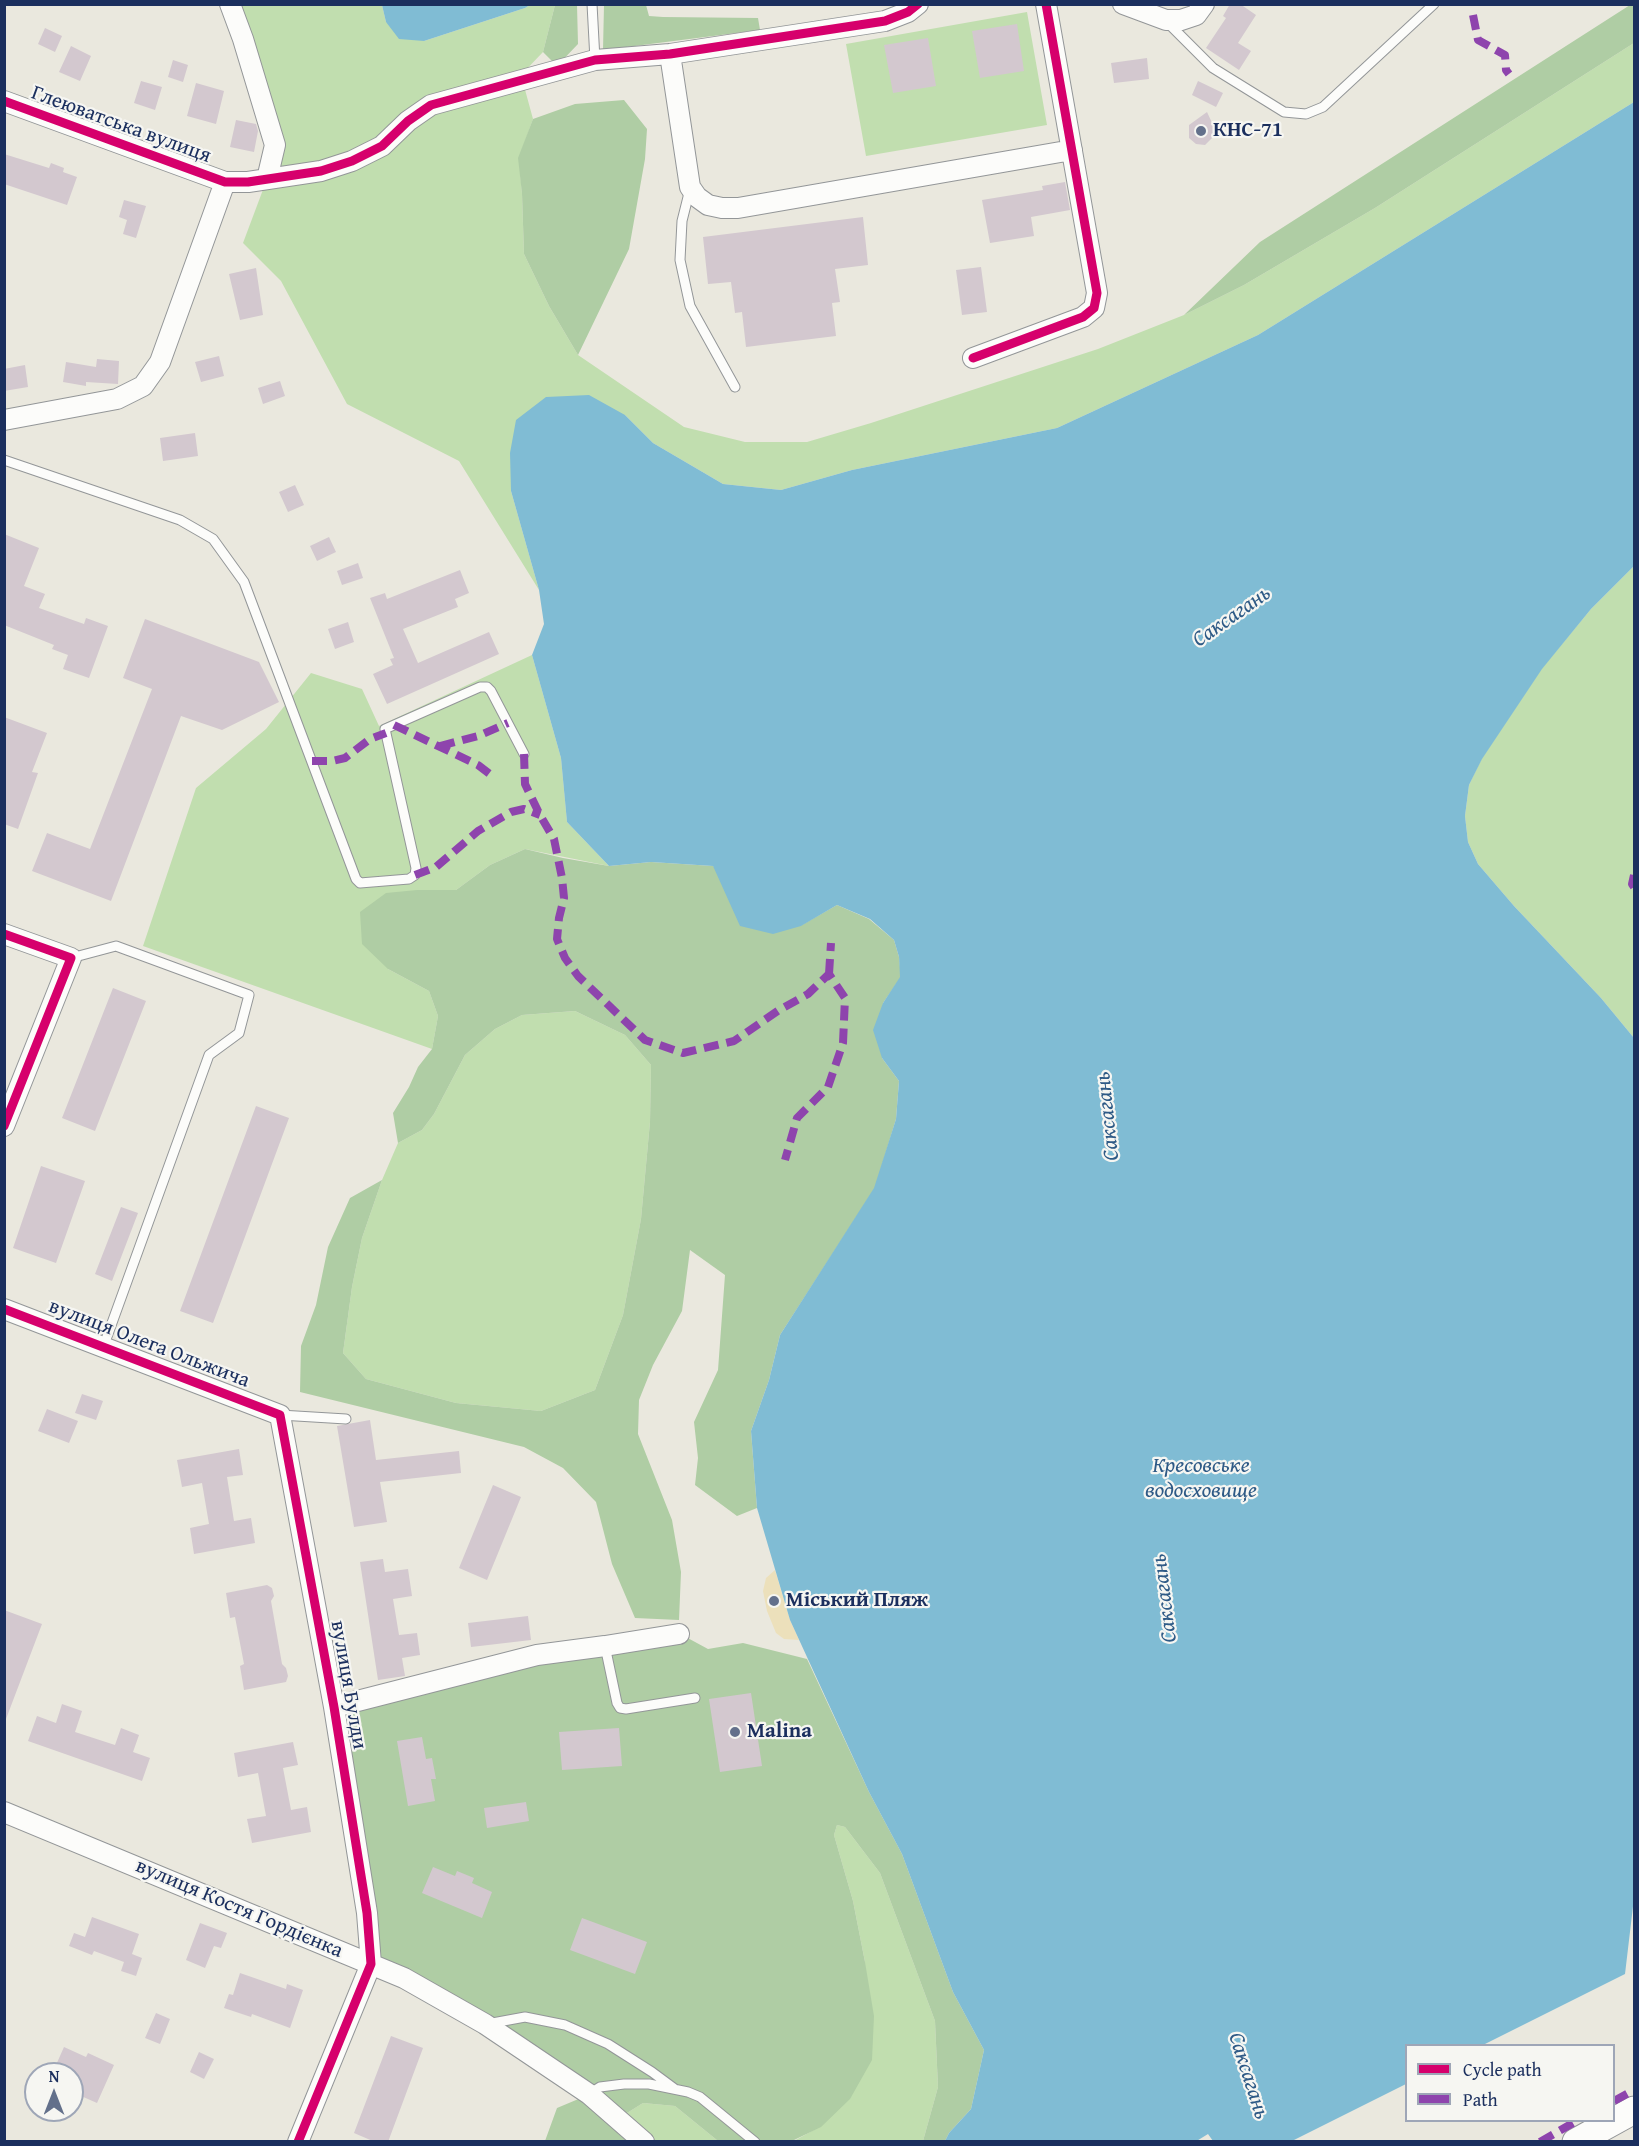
<!DOCTYPE html>
<html>
<head>
<meta charset="utf-8">
<style>
	body { margin:0 }
	#map { position:relative; width:1639px; height:2146px; overflow:hidden; background:#eae8de; font-family:"Gentium Book Plus",serif }
	canvas { display:block }
	.frame { position:absolute; inset:0; border:6px solid #1b2f5e; pointer-events:none }
	.legend { position:absolute; left:1405px; top:2044px; width:210px; height:78px; box-sizing:border-box; background:#f6f6f2; border:2px solid #9ea6b7; margin:0; padding:8px 10px; list-style:none; font-size:18px; color:#1b2f5e }
	.legend li { display:flex; align-items:center; gap:12px; height:30px }
	.legend b { width:30px; border:2px solid #9ea6b7 }
	.north { position:absolute; left:24px; top:2062px; width:60px; height:60px; box-sizing:border-box; background:#f6f6f2; border:2px solid #9ea6b7; border-radius:50%; rotate:0deg; font-size:16px; font-weight:700; line-height:24px; text-align:center; color:#1b2f5e }
	.north::after { content:''; display:block; margin:auto; width:21px; height:27px; background:#63708b; clip-path:polygon(50% 0,100% 100%,50% 72%,0 100%) }
</style>
</head>
<body>
<div id="map">
<canvas width="1639" height="2146"></canvas>
<div class="frame"></div>
<ul class="legend">
<li><b style="height:8px;background:#d6006c"></b>Cycle path</li>
<li><b style="height:8px;background:#8e44ad"></b>Path</li>
</ul>
<div class="north">N</div>
</div>
<script>
const context = document.querySelector('canvas').getContext('2d');
context.lineJoin = 'round';
function fillPath(path, color) {
  context.fillStyle = color;
  context.fill(path, 'evenodd');
}
function shape(rows) {
  const path = new Path2D();
  for (const r of rows) {
    path.moveTo(r[0], r[1]);
    for (let i = 2; i < r.length; i += 2) path.lineTo(r[i], r[i + 1]);
  }
  return path;
}
function strokePath(path, color, width, dash) {
  context.strokeStyle = color;
  context.lineWidth = width;
  context.lineCap = dash ? 'butt' : 'round';
  context.setLineDash(dash || []);
  context.stroke(path);
}
function write(font, color, halo, rows, align = 'center') {
  context.font = font + ' "Gentium Book Plus",serif';
  context.lineWidth = 4.5;
  context.setLineDash([]);
  context.textBaseline = 'middle';
  context.strokeStyle = halo;
  context.fillStyle = color;
  for (const [text, x, y, turn = 0] of rows) {
    context.save();
    context.translate(x, y);
    context.rotate((+turn || 0) * Math.PI / 180);
    context.textAlign = isNaN(turn) ? turn : align;
    if (halo) context.strokeText(text, 0, 0);
    context.fillText(text, 0, 0);
    context.restore();
  }
}
const green = shape([
	[230,5,382,5,386,22,424,41,525,8,530,5,555,5,543,52,521,75,533,119,519,158,522,194,524,254,549,306,578,355,684,427,745,442,807,442,871,423,1098,349,1184,315,1244,285,1375,208,1634,43,1634,102,1258,335,1057,428,852,470,781,490,723,484,653,443,625,415,511,491,539,590,459,461,347,404,281,281,243,243,267,179,275,145],
	[1027,12,1047,125,866,156,846,44],
	[1634,566,1634,1038,1601,998,1514,906,1478,864,1468,842,1465,816,1469,785,1482,758,1542,668,1591,609],
	[532,655,561,758,567,822,609,866,525,849,490,865,456,890,417,890,388,969,429,991,438,1016,432,1049,143,946,196,788,266,729,311,673,362,689,379,726],
	[575,1011,625,1035,651,1065,650,1122,641,1219,623,1315,595,1390,541,1411,456,1403,366,1379,343,1353,352,1287,362,1238,382,1180,398,1143,422,1130,434,1114,465,1055,495,1029,522,1015],
	[837,1825,845,1827,880,1873,935,2021,938,2087,923,2141,792,2142,821,2126,865,1962,853,1901,834,1835],
	[643,2103,675,2106,718,2141,644,2141,619,2118]
]);
const forest = shape([
	[555,5,577,5,578,44,557,66,543,52],
	[604,5,646,5,649,16,663,17,758,18,760,30,603,50],
	[1630,5,1634,5,1634,43,1375,208,1244,285,1184,315,1260,242],
	[624,100,647,129,645,159,629,249,578,355,549,306,524,254,522,194,518,158,533,119,575,104],
	[525,849,563,858,609,866,651,862,713,866,800,926,837,905,869,919,894,940,899,957,901,977,883,1003,882,1058,899,1081,896,1119,875,1188,780,1335,769,1380,751,1431,757,1508,737,1516,695,1485,698,1458,694,1422,718,1370,725,1275,690,1250,682,1311,653,1365,639,1400,638,1434,672,1520,681,1572,679,1620,635,1618,612,1564,596,1502,563,1468,524,1447,300,1392,301,1346,316,1305,328,1247,350,1198,382,1180,362,1238,352,1287,343,1353,366,1379,456,1403,541,1411,595,1390,623,1315,641,1219,650,1122,651,1065,625,1035,575,1011,522,1015,495,1029,465,1055,434,1114,422,1130,398,1143,393,1113,409,1087,418,1067,432,1049,438,1016,429,991,388,969,362,944,360,912,386,893,417,890,456,890,490,865],
	[684,1636,708,1649,743,1643,807,1659,869,1792,902,1854,953,1992,984,2050,971,2109,949,2133,945,2141,923,2141,938,2087,935,2021,880,1873,845,1827,837,1825,834,1835,853,1901,865,1962,874,2016,872,2060,850,2099,821,2127,792,2141,718,2141,675,2106,643,2103,619,2118,644,2141,545,2141,557,2108,588,2095,371,1964,334,1707,537,1655]
]);
const sand = shape([
	[775,1570,790,1620,799,1640,784,1639,776,1633,767,1611,763,1591,766,1578]
]);
const water = shape([
	[382,5,382,4,530,5,525,8,424,41,399,39,386,22],
	[1634,102,1634,566,1591,609,1542,669,1482,759,1469,785,1465,816,1468,842,1478,864,1514,906,1601,998,1634,1038,1634,1898,1625,1974,1483,2045,1406,2046,1406,2084,1292,2141,1213,2141,1208,2134,1195,2142,945,2141,949,2133,971,2109,984,2050,953,1992,902,1854,869,1792,790,1620,757,1508,751,1431,769,1380,780,1335,874,1188,896,1119,899,1081,882,1058,873,1030,883,1003,900,977,899,957,894,940,870,919,837,905,801,926,773,934,740,926,713,866,651,862,609,866,567,822,561,758,532,655,544,624,539,590,511,491,510,453,516,420,546,397,589,395,625,415,653,443,723,484,781,490,852,470,1057,428,1258,335]
]);
const building = shape([
	[1230,4,1240,4,1256,15,1238,43,1251,51,1239,70,1206,48,1226,18,1223,16],
	[1017,24,1024,71,980,78,972,31],
	[45,28,62,36,55,52,38,44],
	[928,38,936,86,893,93,884,45],
	[71,46,91,56,80,81,59,72],
	[1147,58,1149,79,1114,83,1111,63],
	[173,60,188,65,183,82,168,77],
	[141,81,162,87,155,110,134,103],
	[1198,81,1223,93,1216,107,1192,95],
	[196,83,224,91,216,124,187,116],
	[1207,112,1214,127,1214,136,1205,145,1196,144,1189,138,1189,125],
	[236,120,256,124,258,131,254,152,230,147],
	[4,154,49,168,51,163,64,168,63,172,77,177,67,205,4,184],
	[1065,182,1070,210,1031,217,1034,236,990,243,982,200,1043,190,1042,186],
	[124,200,146,206,136,238,123,234,127,220,119,217],
	[863,217,868,265,835,269,840,302,832,303,836,336,746,347,742,312,735,313,731,282,708,284,703,237],
	[981,267,987,312,962,315,956,270],
	[256,268,263,315,240,320,229,274],
	[219,356,224,376,201,382,195,362],
	[97,359,119,361,118,384,86,382,86,386,63,382,66,362,96,367],
	[25,365,28,387,4,391,4,369],
	[280,381,285,396,263,404,258,388],
	[195,433,198,456,163,461,160,438],
	[295,485,304,505,288,512,279,492],
	[4,534,39,548,24,586,45,594,39,608,84,624,86,618,108,626,89,678,63,669,68,655,52,649,54,645,4,625],
	[329,537,336,552,317,561,310,546],
	[358,563,363,578,342,585,337,571],
	[460,570,469,593,455,599,458,607,403,629,418,663,489,632,499,654,387,704,373,674,393,665,390,659,394,658,370,598,385,593,387,599],
	[145,619,259,662,279,702,222,730,181,716,111,901,32,871,47,833,90,849,152,689,123,678],
	[348,622,354,642,335,649,328,629],
	[4,717,47,733,32,772,38,773,18,829,4,824],
	[113,988,146,1001,95,1131,62,1118],
	[256,1106,289,1118,213,1323,180,1311],
	[41,1166,85,1181,56,1263,13,1248],
	[121,1207,138,1213,112,1281,95,1274],
	[82,1394,103,1401,96,1420,75,1413],
	[47,1409,78,1421,69,1443,38,1431],
	[370,1420,376,1460,459,1451,461,1473,380,1482,387,1522,354,1527,337,1426],
	[239,1449,243,1475,227,1477,234,1521,251,1518,255,1543,194,1554,190,1528,209,1524,202,1483,182,1487,177,1460],
	[493,1485,521,1497,487,1580,459,1568],
	[383,1559,385,1572,408,1569,412,1596,393,1599,399,1635,417,1633,420,1655,402,1658,405,1676,378,1680,360,1562],
	[267,1585,272,1588,274,1596,271,1601,282,1664,286,1668,288,1676,286,1682,244,1690,240,1666,244,1664,235,1617,230,1618,226,1593],
	[4,1610,42,1624,6,1719,4,1718],
	[528,1616,531,1640,471,1647,468,1623],
	[751,1693,762,1766,720,1772,709,1699],
	[62,1704,82,1711,75,1732,115,1745,121,1728,139,1735,133,1752,150,1758,142,1781,28,1741,37,1716,56,1723],
	[619,1728,622,1766,562,1770,559,1732],
	[422,1737,426,1759,432,1758,436,1779,431,1779,435,1801,408,1806,397,1741],
	[293,1742,298,1765,283,1768,291,1810,307,1807,311,1832,252,1843,247,1819,266,1816,258,1773,238,1777,234,1753],
	[526,1802,529,1821,487,1828,484,1808],
	[433,1867,455,1876,457,1871,474,1878,472,1883,492,1892,482,1918,422,1893],
	[92,1917,139,1934,132,1954,142,1958,136,1976,121,1971,124,1962,94,1951,92,1955,69,1946,74,1933,85,1937],
	[582,1918,647,1942,635,1974,570,1950],
	[200,1923,227,1933,221,1948,214,1946,205,1968,186,1960],
	[240,1973,286,1989,287,1984,303,1990,290,2028,252,2014,251,2017,224,2008,229,1994,233,1995],
	[156,2013,170,2019,160,2044,145,2038],
	[391,2036,423,2048,388,2142,375,2142,354,2133],
	[64,2047,86,2057,88,2053,114,2065,97,2103,72,2092,72,2074,52,2074],
	[199,2052,214,2059,204,2079,190,2072]
]);
const service = shape([
	[592,4,595,60],
	[1167,22,1213,68,1284,112,1306,114,1323,107,1434,4],
	[690,189,682,221,680,260,690,306,735,387],
	[4,460,180,520,213,539,244,582,356,879,360,883,409,879,415,875,416,868,385,729,480,687,487,687,491,691,524,754],
	[71,958,116,946,249,995,239,1033,209,1055,104,1345],
	[280,1415,346,1419],
	[605,1646,617,1703,620,1708,626,1709,695,1698],
	[487,2024,525,2017,565,2025,608,2044,652,2072,675,2089],
	[589,2094,600,2087,624,2084,649,2084,688,2092,700,2097,755,2142]
]);
const minor = shape([
	[230,4,243,39,275,145,267,179],
	[1123,4,1166,20,1181,20,1196,15,1204,4],
	[670,54,690,187,697,197,708,205,722,208,738,208,1072,150],
	[4,101,225,182,248,182,321,171,352,161,382,146,408,121,431,105,595,60,670,54,885,21,908,12,918,4],
	[973,358,1083,317,1094,308,1097,293,1046,4],
	[4,420,117,399,143,386,160,362,225,182],
	[4,934,71,958,4,1126],
	[4,1309,280,1415,334,1707,367,1913,371,1964,298,2142],
	[334,1707,537,1655,605,1646,679,1634],
	[4,1812,404,1978,485,2024,589,2094,644,2142]
]);
const secondary = shape([
	[1576,2142,1634,2110]
]);
const quiet = shape([
	[1473,15,1478,40,1505,55,1506,70,1509,74],
	[394,725,478,765,495,778],
	[440,746,478,736,508,723],
	[524,754,525,784,540,815,554,839,562,878,564,898,559,918,557,939,565,958,578,976,645,1040,683,1053,734,1041,779,1010,808,994,829,974,845,998,843,1043,828,1087,797,1118,785,1160],
	[312,761,332,761,345,758,370,739,386,733],
	[415,875,436,867,478,831,511,812,524,809,540,815],
	[1634,875,1632,884,1634,887],
	[829,974,831,943],
	[1614,2101,1634,2090],
	[1540,2142,1578,2120]
]);
const cycleway = shape([
	[4,101,225,182,248,182,321,171,352,161,382,146,408,121,431,105,595,60,670,54,885,21,908,12,918,4],
	[973,358,1083,317,1094,308,1097,293,1046,4],
	[4,934,71,958,4,1126],
	[4,1309,280,1415,334,1707,367,1913,371,1964,298,2142]
]);
const markers = [
	[1201,131,6,"#63708b"],
	[774,1601,6,"#63708b"],
	[735,1732,6,"#63708b"]
];
const streetNames = [
	["Глеюватська вулиця",121,125,20],
	["вулиця Олега Ольжича",149,1344,21],
	["вулиця Булди",348,1685,80],
	["вулиця Костя Гордієнка",239,1909,23]
];
const poiNames = [
	["КНС-71",1213,131],
	["Міський Пляж",786,1601],
	["Malina",747,1732]
];
const waterNames = [
	["Саксагань",1232,617,-35],
	["Саксагань",1108,1116,-96],
	["Кресовське",1201,1466],
	["водосховище",1201,1491],
	["Саксагань",1165,1598,-97],
	["Саксагань",1248,2076,72]
];
fillPath(green, '#c1deaf');
fillPath(forest, '#afcda4');
fillPath(sand, '#ece0bb');
fillPath(water, '#80bcd4');
fillPath(building, '#d3c8cf');
strokePath(service, '#939698', 11);
strokePath(minor, '#939698', 22);
strokePath(secondary, '#939698', 29);
strokePath(service, '#fcfcfa', 9);
strokePath(minor, '#fcfcfa', 20);
strokePath(secondary, '#fcfcfa', 27);
strokePath(quiet, '#8e44ad', 8, [15, 8]);
strokePath(cycleway, '#d6006c', 9);
for (const [x, y, r, color] of markers) {
  const dot = new Path2D();
  dot.arc(x, y, r, 0, 2 * Math.PI);
  context.fillStyle = color;
  context.fill(dot);
  strokePath(dot, '#f6f6f2', 2);
}
write('21px', '#1b2f5e', '#f6f6f2', streetNames);
write('bold 21px', '#1b2f5e', '#f6f6f2', poiNames, 'left');
write('italic 22px', '#2e5a86', '#f6f6f2', waterNames);
</script>
</body>
</html>
